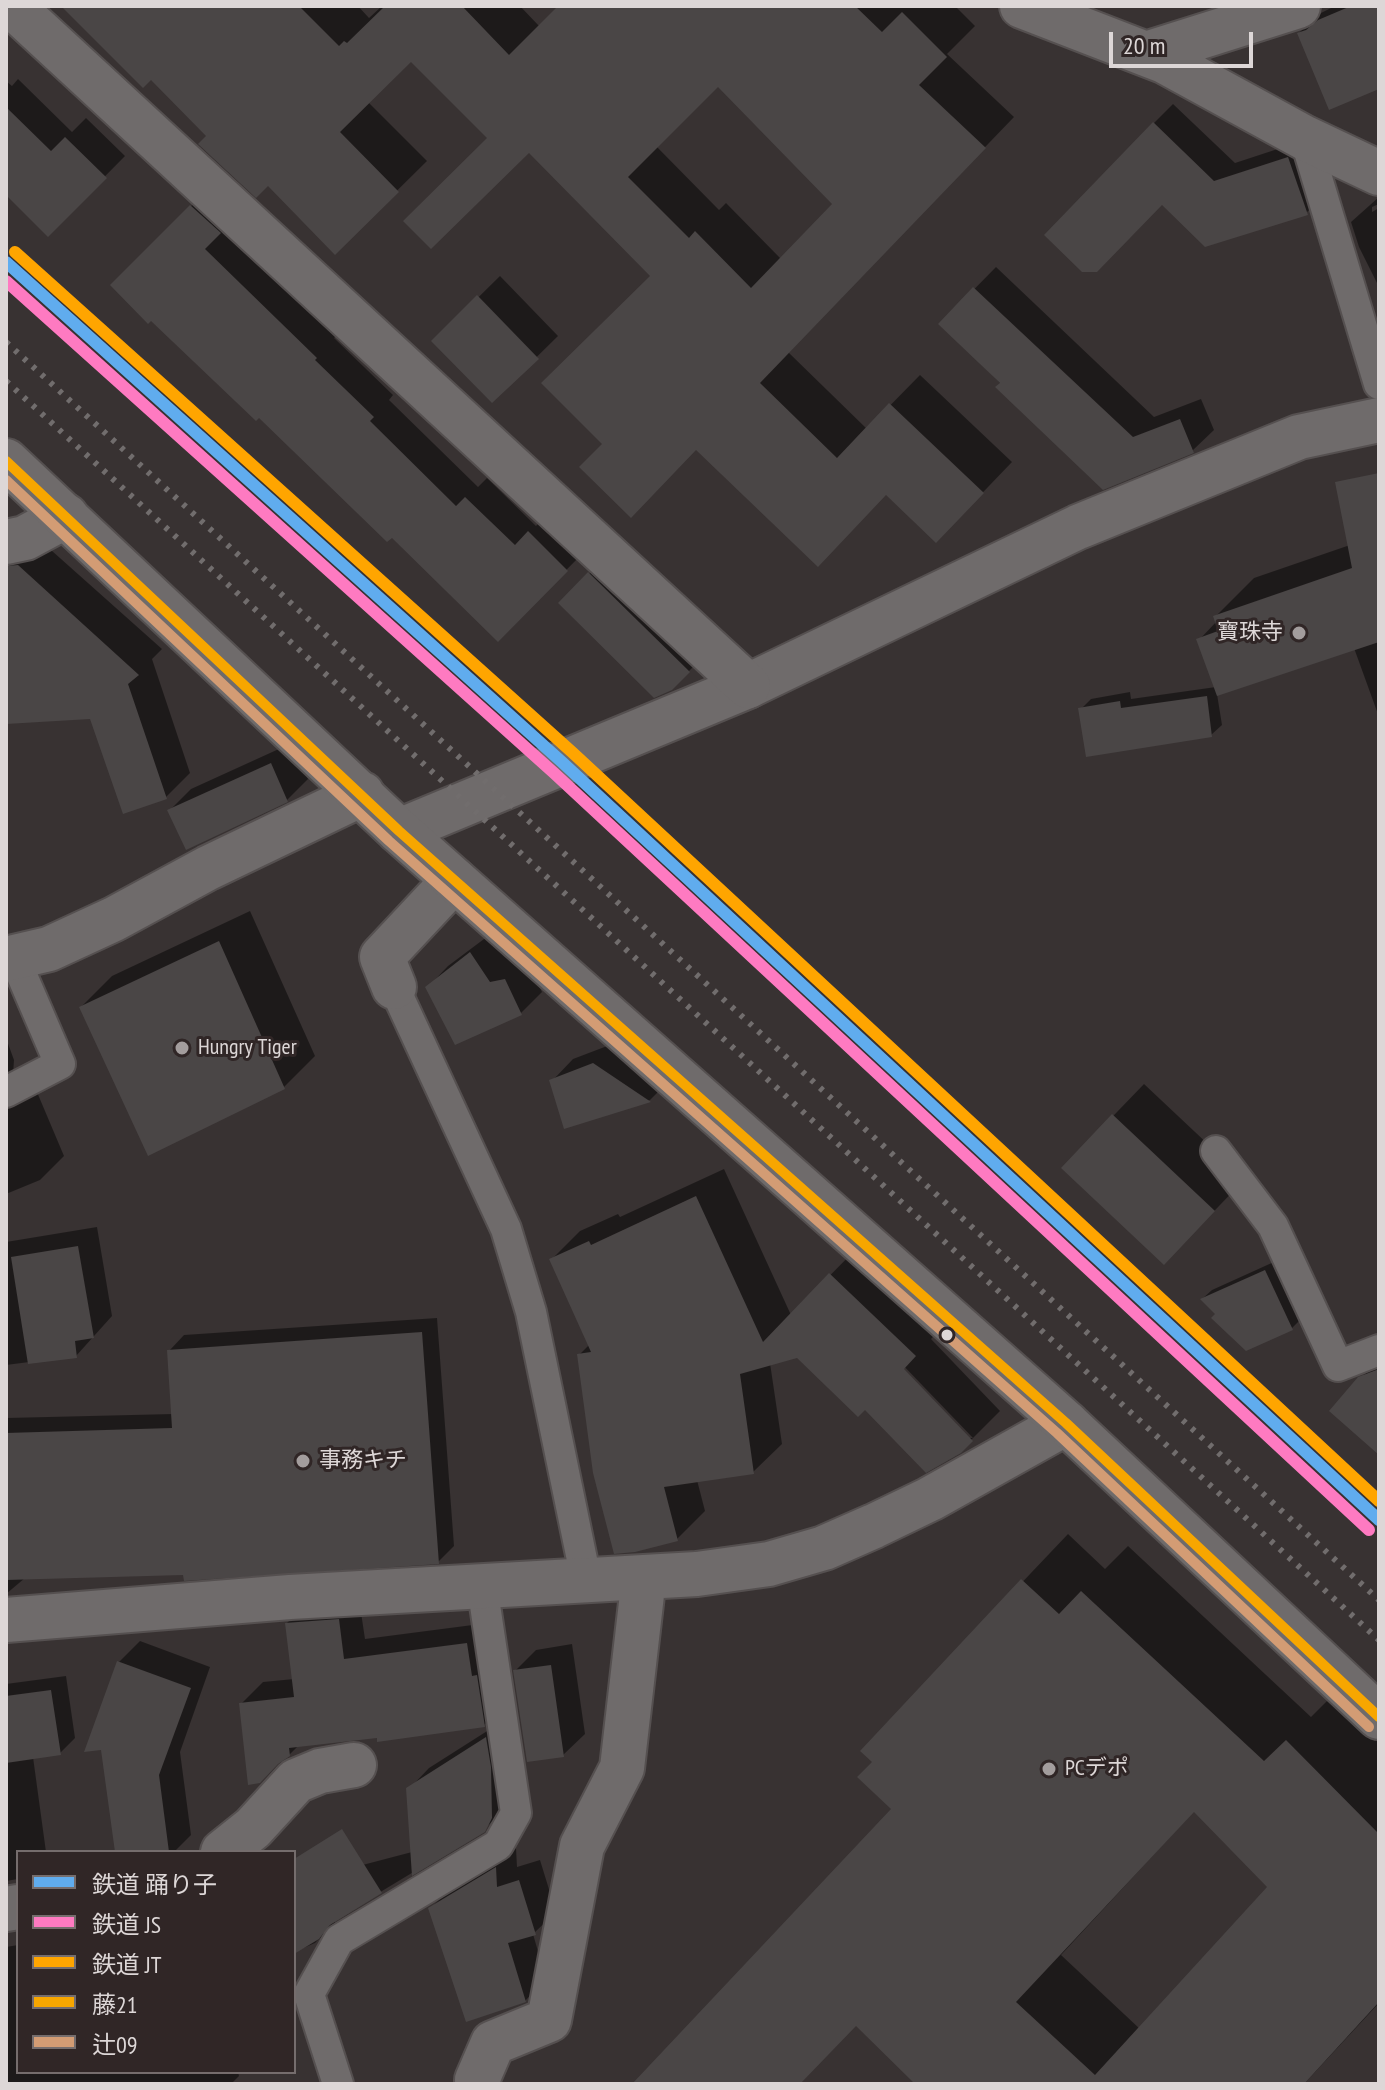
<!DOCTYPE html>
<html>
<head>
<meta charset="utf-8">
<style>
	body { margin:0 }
	#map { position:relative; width:1385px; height:2090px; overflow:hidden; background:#383232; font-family:"PT Sans Narrow","Noto Sans JP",sans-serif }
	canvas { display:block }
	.frame { position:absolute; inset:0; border:8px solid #ddd7d7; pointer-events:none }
	.legend { position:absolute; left:16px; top:1850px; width:280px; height:224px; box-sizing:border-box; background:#302626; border:2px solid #756d6d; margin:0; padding:10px 14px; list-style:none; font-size:24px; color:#ddd7d7 }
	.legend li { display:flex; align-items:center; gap:16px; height:40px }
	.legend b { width:40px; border:2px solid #756d6d }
	.scale { position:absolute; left:1109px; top:32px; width:144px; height:36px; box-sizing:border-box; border:4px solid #ddd7d7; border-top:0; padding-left:10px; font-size:24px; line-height:28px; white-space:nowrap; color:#ddd7d7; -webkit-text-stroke:6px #302626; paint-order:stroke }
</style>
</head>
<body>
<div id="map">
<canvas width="1385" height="2090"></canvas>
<div class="frame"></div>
<ul class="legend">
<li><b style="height:10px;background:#60acee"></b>鉄道 踊り子</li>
<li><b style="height:10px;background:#fe7ac1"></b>鉄道 JS</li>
<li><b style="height:10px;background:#ffa500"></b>鉄道 JT</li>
<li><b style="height:10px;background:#f7a600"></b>藤21</li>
<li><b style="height:10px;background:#d39c74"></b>辻09</li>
</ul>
<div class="scale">20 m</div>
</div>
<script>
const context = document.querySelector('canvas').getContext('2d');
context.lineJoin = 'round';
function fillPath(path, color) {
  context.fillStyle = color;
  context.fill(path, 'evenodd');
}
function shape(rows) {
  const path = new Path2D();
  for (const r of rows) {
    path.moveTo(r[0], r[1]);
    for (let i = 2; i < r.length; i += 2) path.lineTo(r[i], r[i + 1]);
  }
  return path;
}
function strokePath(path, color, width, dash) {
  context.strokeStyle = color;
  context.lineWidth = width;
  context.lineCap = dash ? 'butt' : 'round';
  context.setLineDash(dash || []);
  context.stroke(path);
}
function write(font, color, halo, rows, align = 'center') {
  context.font = font + ' "PT Sans Narrow","Noto Sans JP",sans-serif';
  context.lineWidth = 6;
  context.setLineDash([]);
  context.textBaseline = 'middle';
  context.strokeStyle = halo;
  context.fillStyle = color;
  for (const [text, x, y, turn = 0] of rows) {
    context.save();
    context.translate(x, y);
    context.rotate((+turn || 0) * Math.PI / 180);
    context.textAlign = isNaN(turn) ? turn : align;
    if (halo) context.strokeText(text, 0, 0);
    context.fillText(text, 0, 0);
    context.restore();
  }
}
const shadow = shape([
	[64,6,358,6,369,18,382,6,520,6,540,27,561,6,955,6,975,26,947,54,1014,117,788,352,867,429,920,375,1012,462,965,511,696,448,604,443,653,275,529,150,490,138,411,59,368,102,427,161,335,252,268,184,209,136,151,78],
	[718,84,835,204,781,259,726,203,719,210,656,146],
	[1335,6,1379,6,1379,87,1299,33,1317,15],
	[18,79,72,132,86,118,125,156,48,234,6,192,6,81,12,86],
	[1173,104,1235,163,1308,139,1326,194,1306,213,1162,203,1154,123],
	[212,185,224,227,336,336,334,338,393,395,389,400,478,487,487,478,536,526,549,512,587,549,498,639,392,535,113,285],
	[1379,197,1379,204,1372,207,1372,212,1379,208,1379,287,1359,247,1351,222],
	[996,267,1154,417,1201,399,1214,430,1192,451,1103,488,941,323],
	[500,276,558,336,492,401,434,341],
	[1379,481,1379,717,1354,648,1217,694,1222,725,1211,735,1081,709,1091,699,1130,692,1131,699,1216,687,1199,640,1217,621,1215,617,1254,578,1350,545],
	[6,539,42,542,162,649,152,659,190,773,166,797,91,716,6,722],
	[610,553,710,650,671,689,560,603],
	[292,743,308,779,287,800,170,810,191,789],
	[250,911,315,1056,284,1087,149,1153,81,1007,112,976],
	[492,933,512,962,526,959,542,992,521,1013,427,988,448,966],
	[6,1038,14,1060,13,1075,34,1085,64,1156,40,1180,6,1194],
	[615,1043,670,1080,650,1100,566,1126,552,1081,573,1059],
	[1144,1084,1245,1179,1194,1232,1063,1168],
	[724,1169,791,1315,859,1246,943,1326,931,1339,1000,1411,959,1452,865,1407,798,1356,770,1363,782,1444,753,1472,697,1480,705,1511,677,1539,579,1355,590,1344,551,1260,580,1231,618,1214,620,1217],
	[898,1360,973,1438,968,1438,895,1363],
	[97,1227,112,1316,76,1356,6,1365,6,1242],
	[1276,1261,1302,1318,1292,1328,1202,1299,1212,1290],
	[437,1318,454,1546,438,1562,25,1578,6,1594,6,1418,173,1414,169,1351,184,1335],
	[1379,1360,1379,1452,1360,1379],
	[1068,1534,1105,1569,1128,1546,1311,1717,1333,1695,1379,1742,1379,2003,1304,2084,917,2084,857,2024,798,2084,634,2084,894,1809,875,1762,862,1751],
	[1195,1810,1270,1887,1140,2029,1061,1955],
	[359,1599,365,1639,488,1623,505,1704,484,1725,299,1745,289,1755,241,1704,263,1682,294,1679,287,1623,308,1602],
	[140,1641,210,1667,180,1752,191,1835,174,1852,117,1852,119,1662],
	[572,1644,585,1734,563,1755,515,1671,536,1650],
	[66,1676,75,1738,60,1753,33,1757,46,1852,18,1852,18,1879,6,1881,6,1684],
	[506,1719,505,1809,483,1830,334,1920,335,1923,315,1943,294,1952,294,1883,412,1852,409,1789,429,1768],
	[516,1848,517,1867,540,1860,556,1912,533,1934,546,1979,525,2001,431,1908,452,1887],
	[18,1945,18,2072,238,2072,239,2076,231,2084,6,2084,6,1947]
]);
const building = shape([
	[61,6,299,6,339,46,344,41,347,43,385,6,462,6,509,55,558,6,855,6,882,32,902,12,947,57,919,85,986,148,760,383,837,458,889,403,984,493,936,543,886,495,818,567,696,450,631,518,579,467,602,444,541,383,650,276,529,153,431,249,403,221,487,138,411,62,340,132,399,192,335,255,268,186,256,198,198,144,206,136,151,80,143,88],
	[718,87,832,204,751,288,695,231,689,238,628,177],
	[1351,6,1379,6,1379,89,1329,110,1297,33,1306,30,1318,20],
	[6,107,51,151,65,137,107,178,48,237,6,195],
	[1153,122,1214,181,1288,157,1308,215,1205,247,1162,205,1097,272,1082,272,1044,235],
	[190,205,221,233,205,249,317,358,315,360,374,417,370,421,456,506,465,497,515,545,528,531,568,571,498,642,392,538,387,542,259,418,256,421,151,321,148,324,110,285],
	[973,287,1133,437,1180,419,1194,453,1103,490,995,387,1000,383,938,324],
	[477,295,539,359,492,403,431,341],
	[1379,473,1379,642,1217,696,1196,639,1218,631,1213,616,1352,568,1335,482],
	[18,565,139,675,128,684,167,799,123,814,90,719,6,724,6,566],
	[588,572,690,672,672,690,654,698,558,603],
	[1207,696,1212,737,1086,757,1078,708,1120,701,1121,708],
	[271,763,288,802,186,850,167,810],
	[219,941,285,1089,148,1156,79,1007],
	[470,952,490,982,505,979,522,1015,455,1045,425,987],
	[593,1063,651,1102,564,1129,549,1080],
	[1112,1114,1215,1211,1164,1265,1061,1168],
	[696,1196,763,1342,829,1273,916,1356,904,1369,973,1441,961,1453,926,1473,865,1410,858,1417,797,1358,740,1374,754,1474,664,1487,678,1541,635,1552,614,1554,593,1473,577,1354,591,1352,549,1259,589,1241,591,1245],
	[78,1246,94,1338,75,1341,77,1358,28,1364,11,1257],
	[1265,1270,1293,1330,1246,1351,1211,1318,1215,1314,1200,1299],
	[422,1332,439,1564,184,1581,183,1575,6,1580,6,1433,172,1428,167,1350],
	[1379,1369,1379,1455,1329,1411,1358,1377],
	[1021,1579,1059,1614,1081,1591,1264,1761,1286,1740,1379,1834,1379,2002,1304,2084,915,2084,856,2026,800,2084,632,2084,891,1809,857,1777,872,1762,860,1751],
	[1194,1812,1267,1887,1095,2075,1016,2002],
	[339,1619,344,1659,467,1643,472,1676,477,1675,485,1727,377,1742,377,1738,289,1748,290,1756,278,1764,260,1783,248,1785,239,1703,294,1697,285,1623],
	[117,1661,191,1688,159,1775,169,1852,115,1852,101,1750,84,1752],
	[551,1665,564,1757,527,1762,513,1670],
	[51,1690,61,1755,6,1763,6,1696],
	[486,1737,491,1767,492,1818,485,1832,412,1876,406,1788],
	[342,1829,382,1893,330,1925,319,1939,294,1954,294,1859],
	[496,1867,497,1887,519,1880,536,1935,508,1943,526,2002,466,2022,428,1908]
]);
const service = shape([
	[1305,138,1379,384],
	[394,987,506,1229,531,1312,586,1579],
	[6,1092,60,1064,14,957],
	[1216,1151,1273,1226,1338,1366,1379,1350],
	[338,2084,309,1994,339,1940,498,1845,516,1813,482,1585]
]);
const minor = shape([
	[1022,6,1164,61,1305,138,1379,173],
	[1146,54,1298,6],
	[6,542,25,538,66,516],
	[399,831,748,686,1078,527,1299,437,1379,420],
	[6,959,49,949,114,919,208,868,362,794],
	[394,987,382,957,454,880],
	[6,1620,290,1597,697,1574,769,1564,824,1548,874,1526,930,1499,1066,1423],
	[223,1852,253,1828,296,1781,320,1771,354,1765],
	[6,1909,18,1907],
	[478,2084,477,2080,493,2043,549,2020,582,1846,622,1768,644,1577]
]);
const tertiary = shape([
	[12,6,748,686],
	[6,461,399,831,1066,1423,1379,1717]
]);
const rail = shape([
	[6,342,1379,1600],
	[6,381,1379,1640]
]);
const bus1 = shape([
	[6,461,399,831,1066,1423,1379,1717]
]);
const bus2 = shape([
	[6,480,389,841,1057,1433,1369,1727]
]);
const rail1 = shape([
	[6,262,563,763,1379,1520]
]);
const rail2 = shape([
	[6,281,554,773,1369,1530]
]);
const rail3 = shape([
	[15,252,573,753,1379,1501]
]);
const markers = [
	[1299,633,8,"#a39d9d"],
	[182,1048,8,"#a39d9d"],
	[947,1335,7,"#ddd7d7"],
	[303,1461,8,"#a39d9d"],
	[1049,1769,8,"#a39d9d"]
];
const poiNames = [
	["寶珠寺",1283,633,"right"],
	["Hungry Tiger",198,1048],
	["事務キチ",319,1461],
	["PCデポ",1065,1769]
];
fillPath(shadow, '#0007');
fillPath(building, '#4a4646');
strokePath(service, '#555050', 34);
strokePath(minor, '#555050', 48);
strokePath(tertiary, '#555050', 48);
strokePath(service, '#6f6b6b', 30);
strokePath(minor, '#6f6b6b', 44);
strokePath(tertiary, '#6f6b6b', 44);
strokePath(rail, '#716d6d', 6, [4, 8]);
strokePath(bus1, '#f7a600', 10);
strokePath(bus2, '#d39c74', 10);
strokePath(rail1, '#60acee', 12);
strokePath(rail2, '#fe7ac1', 12);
strokePath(rail3, '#ffa500', 12);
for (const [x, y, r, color] of markers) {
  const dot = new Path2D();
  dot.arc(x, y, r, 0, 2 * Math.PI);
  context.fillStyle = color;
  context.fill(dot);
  strokePath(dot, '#302626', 3);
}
write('22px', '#ddd7d7', '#302626', poiNames, 'left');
</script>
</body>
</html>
